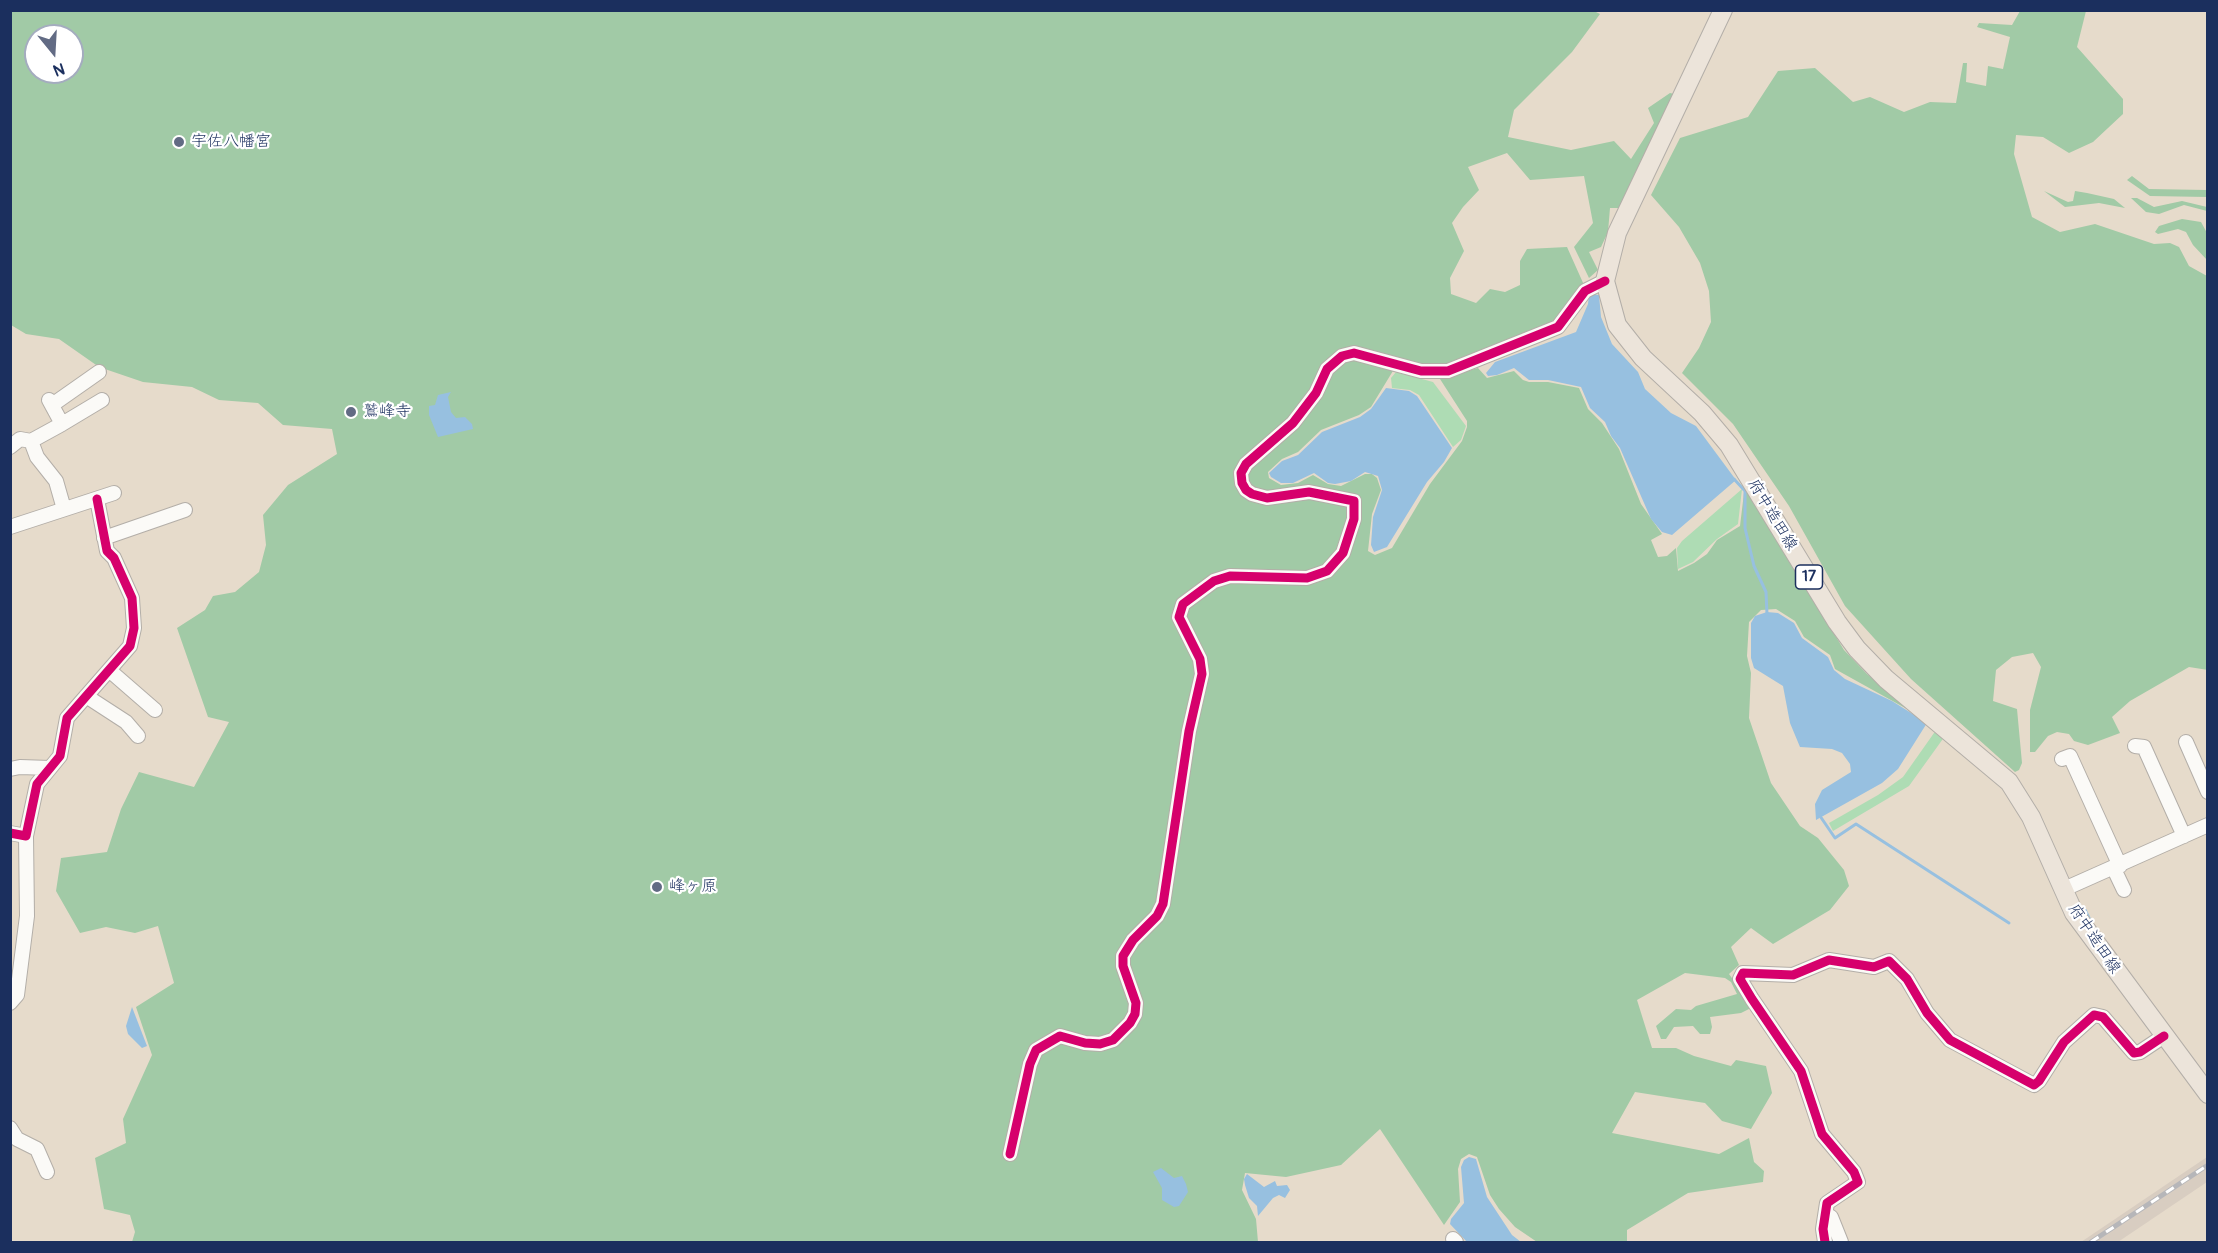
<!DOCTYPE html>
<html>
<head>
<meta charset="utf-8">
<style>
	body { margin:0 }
	#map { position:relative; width:2218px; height:1253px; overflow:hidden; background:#e6dbcb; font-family:Pangolin,sans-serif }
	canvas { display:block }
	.frame { position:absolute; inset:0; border:12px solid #1b2f5e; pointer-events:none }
	.north { position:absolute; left:24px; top:24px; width:60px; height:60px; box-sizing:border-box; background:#fff; border:2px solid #a4acbf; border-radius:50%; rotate:162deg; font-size:16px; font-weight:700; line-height:24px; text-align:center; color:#1b2f5e }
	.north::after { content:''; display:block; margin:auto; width:21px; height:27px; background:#626b84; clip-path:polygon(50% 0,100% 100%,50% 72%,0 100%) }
</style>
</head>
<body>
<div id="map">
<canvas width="2218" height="1253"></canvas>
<div class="frame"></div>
<div class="north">N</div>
</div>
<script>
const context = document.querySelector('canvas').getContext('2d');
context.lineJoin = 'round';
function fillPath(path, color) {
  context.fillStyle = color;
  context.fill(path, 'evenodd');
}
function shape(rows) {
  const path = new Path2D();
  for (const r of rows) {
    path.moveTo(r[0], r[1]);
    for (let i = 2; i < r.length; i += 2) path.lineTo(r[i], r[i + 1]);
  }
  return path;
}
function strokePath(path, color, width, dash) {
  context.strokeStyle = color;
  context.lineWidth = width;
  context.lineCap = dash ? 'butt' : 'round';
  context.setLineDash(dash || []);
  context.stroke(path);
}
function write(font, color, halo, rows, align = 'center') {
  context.font = font + ' Pangolin,"Klee One",sans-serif';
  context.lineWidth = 4.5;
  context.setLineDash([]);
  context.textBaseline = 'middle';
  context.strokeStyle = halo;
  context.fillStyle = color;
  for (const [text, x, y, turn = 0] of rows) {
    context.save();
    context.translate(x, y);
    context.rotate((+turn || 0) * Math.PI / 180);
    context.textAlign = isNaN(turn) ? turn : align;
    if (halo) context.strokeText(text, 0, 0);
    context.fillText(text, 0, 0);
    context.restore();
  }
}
const industrial = shape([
	[2207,1157,2207,1182,2118,1242,2081,1242]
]);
const green = shape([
	[1396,372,1433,382,1466,426,1461,440,1453,447,1419,395,1410,390,1392,388,1391,378],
	[1742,489,1738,524,1717,539,1693,562,1678,569,1677,548,1682,541],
	[1939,730,1945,736,1909,786,1833,831,1829,823,1878,795,1903,777,1934,733]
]);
const forest = shape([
	[1592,10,1600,14,1572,52,1514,110,1508,137,1571,150,1614,141,1631,159,1654,123,1648,108,1670,93,1674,94,1620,208,1610,208,1608,232,1601,247,1589,252,1598,270,1589,278,1574,247,1593,223,1584,176,1530,180,1507,153,1468,167,1479,190,1463,207,1452,223,1464,251,1450,278,1451,294,1476,303,1490,289,1505,292,1520,285,1520,261,1527,249,1567,247,1584,285,1558,319,1546,328,1437,369,1399,361,1371,407,1359,415,1321,430,1298,452,1282,459,1268,472,1269,478,1281,485,1298,483,1313,475,1328,484,1341,486,1365,474,1372,474,1377,478,1381,490,1372,514,1368,551,1375,555,1392,548,1430,484,1462,441,1467,427,1467,421,1440,379,1478,368,1487,378,1514,371,1523,380,1529,382,1548,382,1579,388,1588,409,1602,423,1619,449,1641,504,1662,534,1651,540,1658,557,1667,556,1676,548,1678,571,1694,563,1707,554,1717,540,1740,526,1744,493,1748,492,1844,650,1867,674,1916,714,1835,669,1830,655,1804,637,1795,621,1776,609,1761,610,1749,622,1747,656,1751,673,1749,718,1771,783,1800,826,1818,838,1844,870,1849,886,1830,910,1773,944,1751,928,1731,947,1739,965,1729,974,1753,1007,1741,1013,1710,1017,1712,1027,1710,1034,1700,1034,1693,1026,1674,1027,1666,1039,1661,1039,1656,1026,1676,1009,1691,1010,1696,1006,1737,994,1731,982,1725,978,1685,973,1637,1000,1652,1048,1676,1048,1694,1056,1731,1066,1736,1060,1766,1066,1772,1093,1751,1129,1722,1121,1705,1103,1635,1092,1612,1133,1719,1154,1749,1138,1754,1162,1764,1171,1763,1182,1688,1193,1627,1230,1627,1242,1537,1242,1515,1227,1499,1209,1490,1195,1477,1157,1469,1154,1461,1159,1458,1169,1460,1202,1444,1225,1380,1129,1341,1165,1286,1177,1245,1173,1242,1190,1256,1219,1258,1242,132,1242,135,1232,130,1215,104,1209,95,1158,126,1143,123,1119,152,1055,136,1007,174,983,158,926,135,933,106,927,80,933,56,891,61,858,107,852,121,809,139,772,194,787,229,722,208,717,177,628,205,610,213,596,235,592,259,572,266,545,263,515,288,485,337,454,332,429,283,425,258,403,219,400,192,387,143,382,99,367,59,339,26,334,11,325,11,11],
	[36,36,72,36,72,72,36,72],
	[2020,11,2086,11,2077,47,2123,99,2123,114,2093,142,2069,153,2043,137,2016,135,2014,154,2032,217,2060,232,2095,224,2154,244,2170,243,2179,247,2189,266,2207,276,2208,670,2189,667,2130,701,2112,717,2120,733,2088,745,2074,741,2069,734,2057,732,2048,736,2035,752,2030,752,2030,710,2041,667,2033,653,2012,657,1996,670,1993,701,2017,709,2022,763,2019,770,2015,772,1911,679,1845,606,1789,506,1733,424,1682,373,1699,348,1711,322,1709,291,1700,263,1679,227,1651,195,1680,138,1748,117,1778,71,1815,68,1853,102,1870,97,1904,112,1930,102,1956,103,1963,63,1967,63,1966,82,1986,86,1988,66,2003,69,2010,37,1977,27,1979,23,2012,25],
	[2132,176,2149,189,2207,190,2207,197,2150,196,2127,180],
	[2044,191,2068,202,2073,201,2075,191,2087,193,2114,199,2125,208,2099,203,2065,207],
	[2131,198,2137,198,2154,207,2182,201,2207,207,2207,211,2184,205,2159,214,2146,212],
	[2182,219,2201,222,2207,233,2207,260,2193,245,2186,232,2178,229,2158,234,2155,232,2159,226]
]);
const water = shape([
	[1589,294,1599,295,1601,317,1612,344,1638,372,1645,389,1671,413,1696,426,1736,480,1672,535,1662,532,1651,519,1620,448,1611,436,1605,422,1590,408,1581,387,1548,380,1529,380,1514,368,1497,375,1488,376,1486,373,1495,362,1576,332,1588,304],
	[1386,388,1409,391,1417,396,1452,448,1444,462,1427,482,1387,547,1374,552,1371,545,1373,517,1382,490,1378,476,1365,472,1351,481,1335,484,1328,483,1314,473,1293,483,1281,483,1271,477,1269,473,1282,461,1298,455,1322,432,1360,417,1371,409],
	[451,392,448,397,451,412,456,418,465,417,472,424,473,429,438,437,429,415,429,406,435,405,438,395],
	[1767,612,1778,613,1794,623,1802,638,1828,657,1834,670,1845,679,1892,701,1927,723,1898,769,1882,783,1816,820,1815,804,1822,790,1851,772,1850,764,1842,753,1832,749,1800,747,1790,723,1783,686,1754,668,1751,658,1751,623,1755,616],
	[132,1007,147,1046,142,1048,128,1034,126,1026],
	[1469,1157,1476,1159,1487,1197,1512,1235,1521,1242,1467,1242,1450,1224,1451,1219,1464,1203,1461,1167,1464,1160],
	[1161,1168,1174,1178,1182,1176,1186,1184,1188,1192,1179,1206,1174,1207,1162,1200,1162,1188,1153,1172],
	[1247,1174,1264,1187,1275,1181,1277,1186,1287,1185,1290,1190,1285,1198,1279,1195,1273,1198,1258,1216,1257,1206,1249,1198,1245,1185,1244,1179]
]);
const stream = shape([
	[1734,479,1745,491,1745,528,1754,566,1766,592,1767,614],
	[1820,816,1835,838,1856,824,2009,923],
	[2085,910,2091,922]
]);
const minor = shape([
	[52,405,99,372],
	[62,424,102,400],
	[31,441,62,424,49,400],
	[10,447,20,439,31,441,37,457,56,481,64,509],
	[10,527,114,493],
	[104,538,185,510],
	[109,670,155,710],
	[86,696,126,722,138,736],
	[2186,742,2208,792],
	[2135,746,2144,747,2184,836],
	[2062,759,2070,756,2120,866],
	[10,769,20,767,50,768],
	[10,833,26,836,37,784,60,756,67,718,130,646,134,628,132,598,114,558,107,551,97,499],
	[2114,869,2124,890],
	[2062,890,2208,825],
	[10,1003,17,995,27,916,26,836],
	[10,1128,17,1139,37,1149,47,1172],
	[1010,1154,1030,1064,1036,1050,1060,1036,1085,1043,1100,1044,1113,1040,1130,1023,1135,1014,1136,1003,1123,966,1123,956,1133,940,1157,916,1163,904,1189,731,1202,674,1200,659,1179,617,1183,604,1214,581,1230,576,1307,578,1327,571,1343,553,1354,519,1354,501,1309,492,1267,498,1252,494,1246,490,1242,483,1241,473,1246,464,1293,423,1316,393,1327,369,1342,356,1354,353,1421,371,1448,371,1558,327,1585,291,1605,281],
	[1826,1214,1831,1217,1841,1242],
	[1453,1239,1456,1242],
	[1825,1242,1823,1229,1827,1203,1858,1182,1854,1172,1822,1134,1801,1071,1752,999,1740,979,1743,973,1793,975,1829,960,1874,967,1889,961,1907,979,1927,1013,1950,1040,2034,1085,2039,1081,2064,1042,2094,1015,2103,1017,2134,1053,2140,1052,2164,1036]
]);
const major = shape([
	[1723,10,1617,233,1605,281,1617,325,1643,358,1702,413,1729,445,1837,622,1857,649,1886,679,2009,782,2031,817,2074,913,2208,1094]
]);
const rail = shape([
	[2091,1242,2208,1165]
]);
const cycleway = shape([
	[10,833,26,836,37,784,60,756,67,718,130,646,134,628,132,598,114,558,107,551,97,499],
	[1010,1154,1030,1064,1036,1050,1060,1036,1085,1043,1100,1044,1113,1040,1130,1023,1135,1014,1136,1003,1123,966,1123,956,1133,940,1157,916,1163,904,1189,731,1202,674,1200,659,1179,617,1183,604,1214,581,1230,576,1307,578,1327,571,1343,553,1354,519,1354,501,1309,492,1267,498,1252,494,1246,490,1242,483,1241,473,1246,464,1293,423,1316,393,1327,369,1342,356,1354,353,1421,371,1448,371,1558,327,1585,291,1605,281],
	[1825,1242,1823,1229,1827,1203,1858,1182,1854,1172,1822,1134,1801,1071,1752,999,1740,979,1743,973,1793,975,1829,960,1874,967,1889,961,1907,979,1927,1013,1950,1040,2034,1085,2039,1081,2064,1042,2094,1015,2103,1017,2134,1053,2140,1052,2164,1036]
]);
const markers = [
	[179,142,6,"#626b84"],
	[351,412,6,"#626b84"],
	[657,887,6,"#626b84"]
];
const shields = [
	[1809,577,27]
];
const shieldNames = [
	["17",1809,577]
];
const poiNames = [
	["宇佐八幡宮",191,142],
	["鷲峰寺",363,412],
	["峰ヶ原",669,887]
];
const streetNames = [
	["府中造田線",1772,515,59],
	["府中造田線",2094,939,56]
];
fillPath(industrial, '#d8cdc1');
fillPath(green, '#aedcb4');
fillPath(forest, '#a1caa6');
fillPath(water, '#97c0e0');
strokePath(stream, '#97c0e0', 3);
strokePath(minor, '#b3aea8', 16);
strokePath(major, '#b3aea8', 20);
strokePath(minor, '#fbfaf7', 14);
strokePath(major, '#ece4da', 18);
strokePath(rail, '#b6b6b9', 5);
strokePath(rail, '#fff', 3, [9]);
strokePath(cycleway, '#d6006c', 9);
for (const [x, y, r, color] of markers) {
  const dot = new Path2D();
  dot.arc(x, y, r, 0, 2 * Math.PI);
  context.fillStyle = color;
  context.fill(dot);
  strokePath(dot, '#fff', 2);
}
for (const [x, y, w] of shields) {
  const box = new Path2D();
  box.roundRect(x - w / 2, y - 12, w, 24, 4.5);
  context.fillStyle = '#fff';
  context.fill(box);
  strokePath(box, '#1b2f5e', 1.5);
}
write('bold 15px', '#1b2f5e', null, shieldNames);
write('16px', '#1b2f5e', '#fff', poiNames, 'left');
write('16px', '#1b2f5e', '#fff', streetNames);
</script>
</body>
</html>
